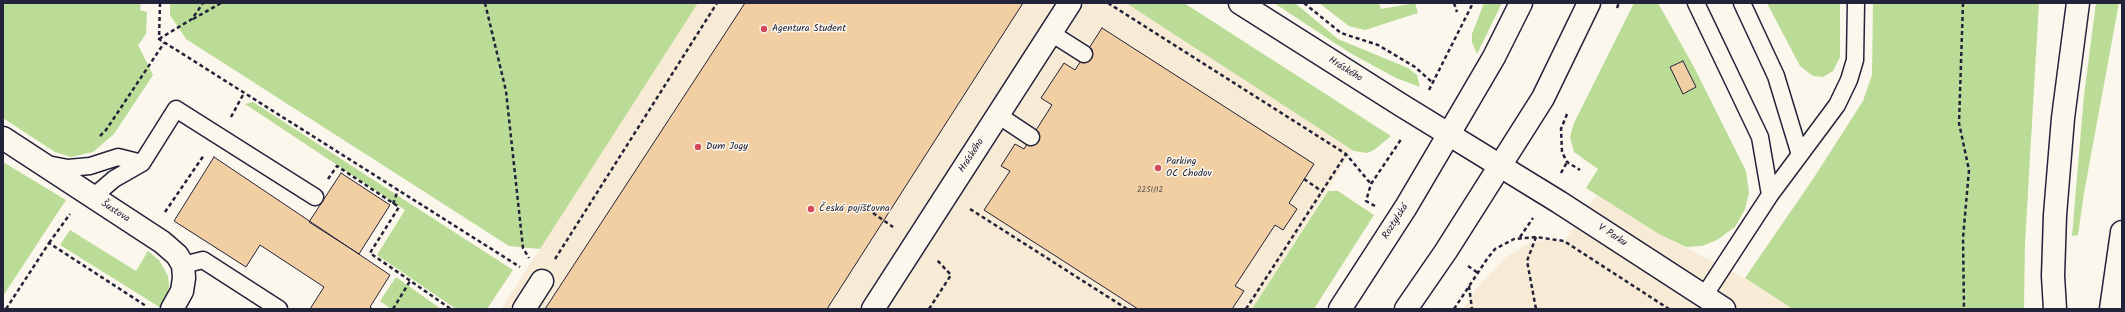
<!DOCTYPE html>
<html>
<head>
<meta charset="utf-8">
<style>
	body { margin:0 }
	#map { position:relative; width:2125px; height:312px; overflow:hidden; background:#fbf7ec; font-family:Kalam,sans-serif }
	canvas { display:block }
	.frame { position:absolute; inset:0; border:4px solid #22223b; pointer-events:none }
</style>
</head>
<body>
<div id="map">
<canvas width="2125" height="312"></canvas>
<div class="frame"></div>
</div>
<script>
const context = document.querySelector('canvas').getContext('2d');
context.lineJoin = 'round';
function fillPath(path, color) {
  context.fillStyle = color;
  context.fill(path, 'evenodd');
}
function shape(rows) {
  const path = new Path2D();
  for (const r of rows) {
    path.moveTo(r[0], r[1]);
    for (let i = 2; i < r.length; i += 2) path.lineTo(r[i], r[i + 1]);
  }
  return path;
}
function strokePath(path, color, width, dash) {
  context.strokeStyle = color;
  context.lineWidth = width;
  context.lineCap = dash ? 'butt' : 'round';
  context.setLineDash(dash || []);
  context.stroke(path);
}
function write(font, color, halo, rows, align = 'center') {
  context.font = font + ' Kalam,sans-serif';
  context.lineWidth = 3;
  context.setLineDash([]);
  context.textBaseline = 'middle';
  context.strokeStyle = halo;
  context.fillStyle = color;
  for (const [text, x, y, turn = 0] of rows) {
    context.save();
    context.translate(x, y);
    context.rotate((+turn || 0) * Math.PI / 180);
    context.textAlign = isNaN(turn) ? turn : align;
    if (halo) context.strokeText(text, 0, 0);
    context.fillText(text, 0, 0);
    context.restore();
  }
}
const built = shape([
	[698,3,1127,3,1354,147,1252,309,501,309],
	[1597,195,1659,234,1745,278,1793,309,1463,309,1478,287,1506,257,1526,245,1545,240,1564,241]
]);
const green = shape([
	[3,3,141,3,140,10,147,12,146,34,138,45,153,75,114,134,93,152,71,157,55,152,3,118],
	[170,3,698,3,540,249,509,246,186,39,170,15],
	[1126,3,1184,3,1391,136,1374,150,1367,153,1354,151],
	[1274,3,1295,3,1338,39,1408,68,1417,75,1420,87,1396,78,1350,53],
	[1319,3,1379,3,1381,9,1415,3,1418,13,1365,30,1349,26],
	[1484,3,1502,3,1477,54,1472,42,1472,34],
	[1634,3,1658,3,1694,67,1746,171,1749,193,1745,209,1735,227,1717,240,1702,246,1686,247,1659,234,1586,188,1598,169,1574,152,1570,137,1574,123],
	[1683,61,1696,87,1683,93,1670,67],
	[1767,3,1840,3,1840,57,1833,71,1823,77,1813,76,1800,66],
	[1873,3,2039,3,2025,243,2024,309,1793,309,1745,278,1813,179,1863,101,1872,75],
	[2096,3,2119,3,2084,193,2078,235,2072,236,2084,95],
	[253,102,513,270,487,309,456,309,377,255,405,210,245,104],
	[3,162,66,200,3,296],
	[1328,191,1338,191,1374,215,1314,309,1252,309],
	[70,230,136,271,148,251,159,260,168,276,169,286,167,296,161,308,60,245],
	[396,277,441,309,391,309,380,301]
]);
const building = shape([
	[745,3,1023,3,827,309,545,309,745,3],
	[1102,28,1314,164,1289,203,1297,209,1283,230,1275,225,1235,286,1244,291,1232,309,1138,309,984,210,1010,171,1001,166,1015,144,1024,149,1052,105,1041,98,1064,63,1075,70,1102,28],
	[1683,61,1696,87,1683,94,1670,67,1683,61],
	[214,157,390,275,370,307,373,309,310,309,324,287,260,245,246,267,174,221,214,157],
	[341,173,390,205,359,254,309,222,341,173]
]);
const path = shape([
	[160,3,159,39,520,267],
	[485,3,506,91,523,248,529,258],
	[1108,3,1346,154,1371,184],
	[1304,3,1341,33,1378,45,1415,67,1433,83],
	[1454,3,1457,12],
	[1963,3,1959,123,1969,170,1963,238,1964,309],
	[1617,8,1619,3],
	[193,19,221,3],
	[159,39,192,19,203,3],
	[1429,90,1473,3],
	[1567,114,1561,129,1562,152,1567,162,1580,170],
	[231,117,244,93],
	[100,136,106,130,164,43],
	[1561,173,1567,162],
	[328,179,337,166,399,207,370,253,451,309],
	[1304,179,1323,192],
	[393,204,398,190],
	[1375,206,1366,201,1371,184,1402,138],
	[970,209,1127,309],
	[165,212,204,155],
	[873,213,893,227],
	[1520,237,1533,218],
	[1536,237,1527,261,1536,309],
	[49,243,70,214],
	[555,259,717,3],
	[1468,266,1478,273],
	[1469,286,1472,309],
	[6,309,49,243,146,306],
	[393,309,410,281],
	[929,309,951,275,937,260],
	[1246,309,1346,154],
	[1454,309,1487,259,1495,249,1514,239,1536,237,1564,241,1669,309]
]);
const lane = shape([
	[1696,3,1760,137,1770,195],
	[1742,3,1776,76,1800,155],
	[1051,33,1084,54],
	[998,115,1031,137],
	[47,164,68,168,90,166,118,157,142,163],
	[93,197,114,179,142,163,176,109,315,197],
	[183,265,203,260,279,309],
	[1704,296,1770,195,1837,105,1849,80,1855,60,1856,3]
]);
const street = shape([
	[1240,3,1401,105,1559,202,1724,309],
	[3,138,162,242,177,255,183,265,184,278,182,291,172,309],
	[524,309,542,281],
	[873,309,1070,3]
]);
const secondary = shape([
	[1340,309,1406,207,1449,134,1494,57,1521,3],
	[1406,309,1446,251,1543,98,1589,3]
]);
const highway = shape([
	[2055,309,2053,276,2055,215,2063,118,2078,3],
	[2111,309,2122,232]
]);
const markers = [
	[764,29,4,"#d1495b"],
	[698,147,4,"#d1495b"],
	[1158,168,4,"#d1495b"],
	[811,209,4,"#d1495b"]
];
const numberNames = [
	["2251/12",1150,191]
];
const poiNames = [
	["Agentura Student",772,29],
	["Dum Jogy",706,147],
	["Parking",1166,162],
	["OC Chodov",1166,174],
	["Česká pojišťovna",819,209]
];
const streetNames = [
	["Hráského",1345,70,32],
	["Hráského",972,156,-57],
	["Šustova",115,212,33],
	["Roztylská",1396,222,-57],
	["V Parku",1612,236,33]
];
fillPath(built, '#f8ebd6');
fillPath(green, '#badc96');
fillPath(building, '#f2cea3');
strokePath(building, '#22223b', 1);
strokePath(lane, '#22223b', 19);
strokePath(street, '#22223b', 25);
strokePath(secondary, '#22223b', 25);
strokePath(highway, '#22223b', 25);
strokePath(path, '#22223b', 2.5, [4, 3]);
strokePath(lane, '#fbf7ec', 16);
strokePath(street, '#fbf7ec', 22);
strokePath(secondary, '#fbf7ec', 22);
strokePath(highway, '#fbf7ec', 22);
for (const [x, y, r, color] of markers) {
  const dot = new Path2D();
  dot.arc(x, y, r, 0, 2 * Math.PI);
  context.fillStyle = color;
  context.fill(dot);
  strokePath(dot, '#fbf7ec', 1.5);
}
write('8px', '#564d55', null, numberNames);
write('10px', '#22223b', '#fbf7ec', poiNames, 'left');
write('10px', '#22223b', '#fbf7ec', streetNames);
</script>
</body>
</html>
